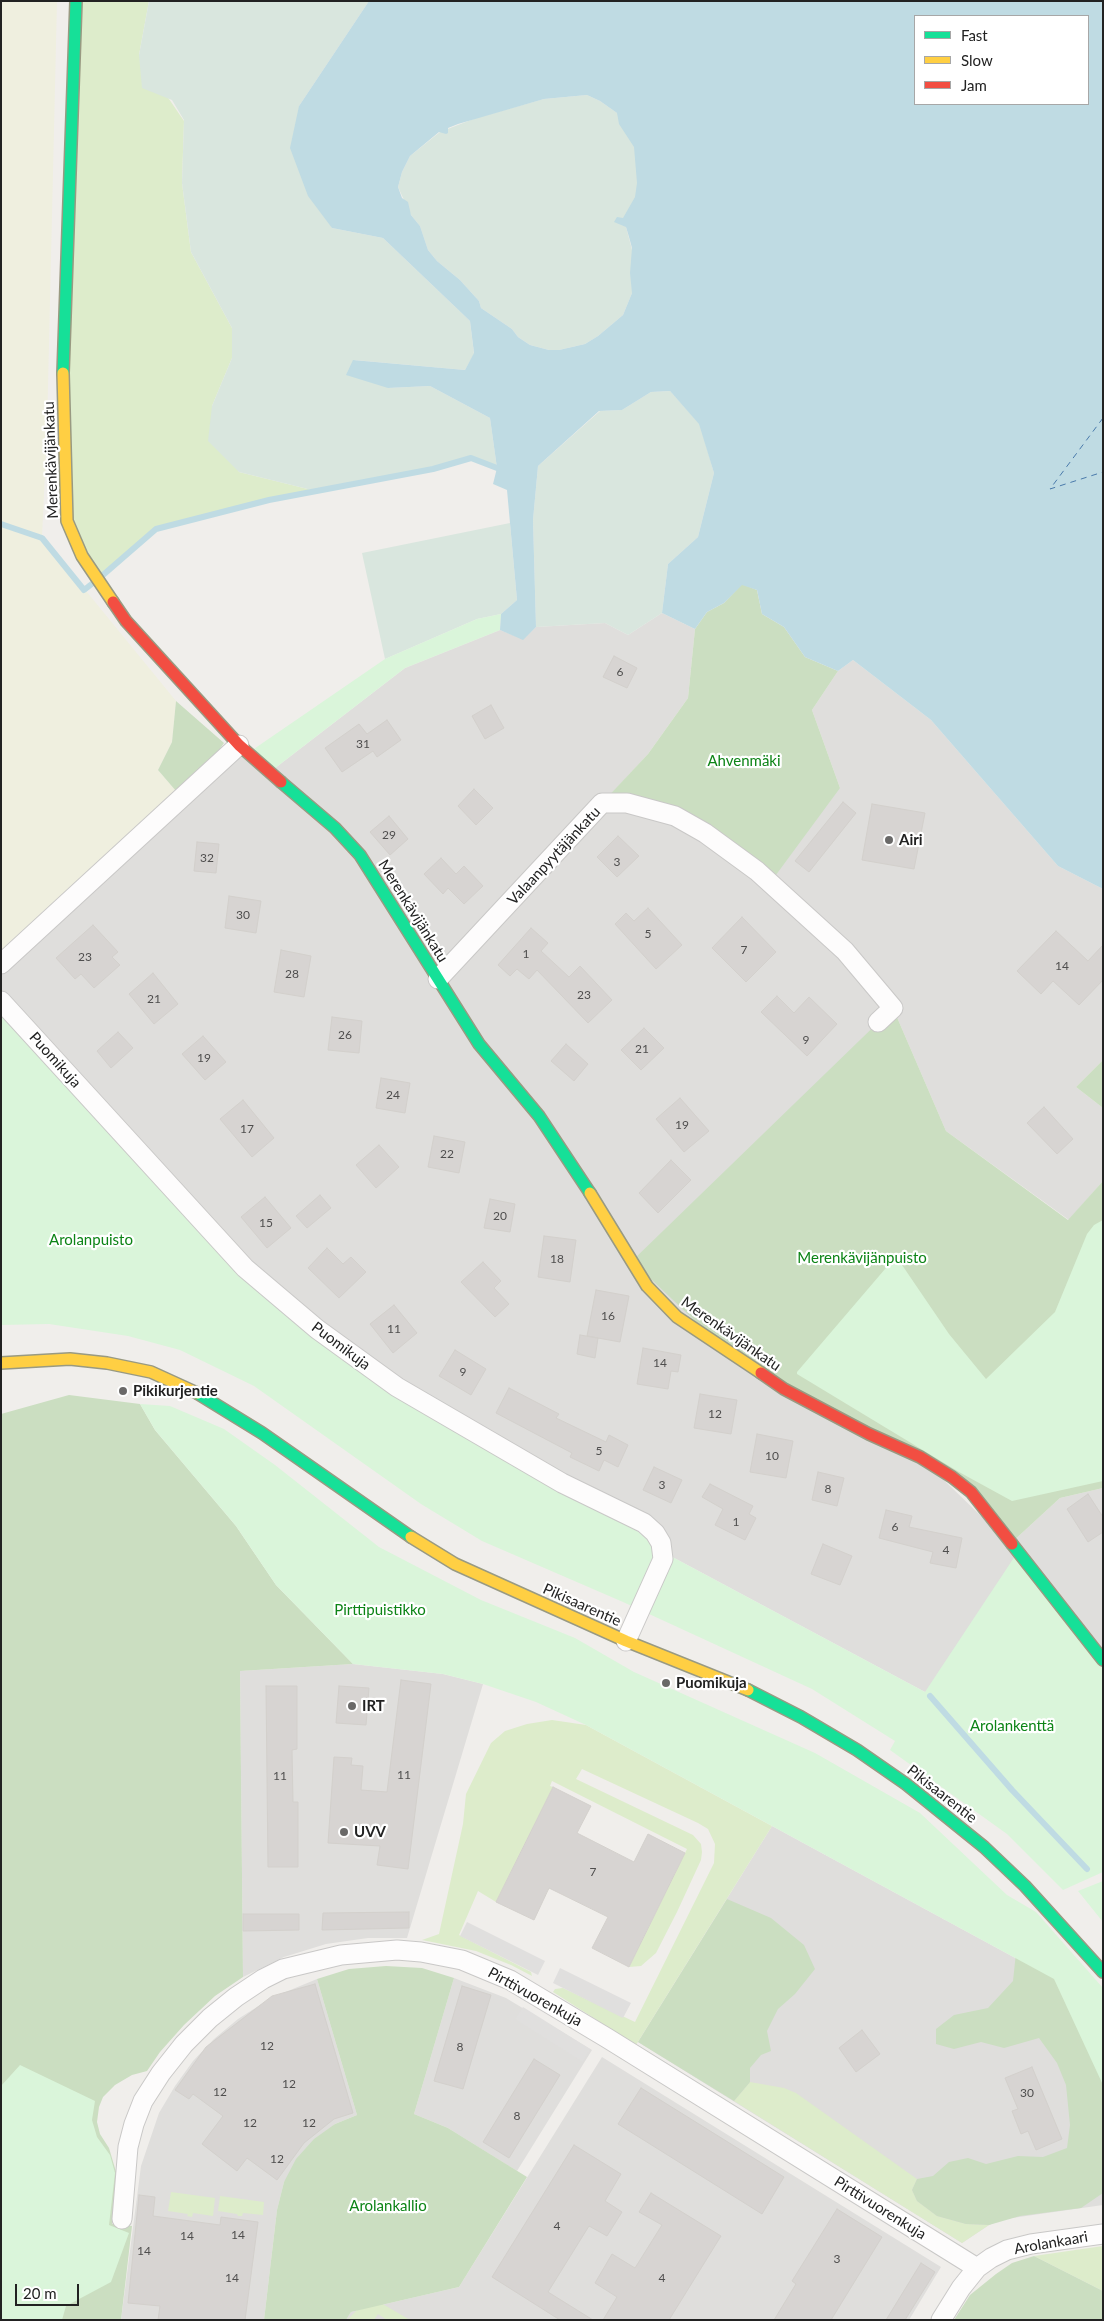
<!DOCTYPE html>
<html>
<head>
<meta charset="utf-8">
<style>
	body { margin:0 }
	#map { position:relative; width:1104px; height:2321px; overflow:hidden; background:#f0eeeb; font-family:Lato,sans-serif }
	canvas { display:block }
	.frame { position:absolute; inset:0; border:2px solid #222; pointer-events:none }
	.legend { position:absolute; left:914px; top:15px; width:175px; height:90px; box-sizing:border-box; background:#fff; border:1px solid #a7a7a7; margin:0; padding:6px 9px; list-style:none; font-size:15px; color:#222 }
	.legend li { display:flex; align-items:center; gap:10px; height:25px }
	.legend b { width:25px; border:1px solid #a7a7a7 }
	.scale { position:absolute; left:15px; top:2284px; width:64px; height:22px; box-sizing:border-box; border:2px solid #222; border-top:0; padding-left:6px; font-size:15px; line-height:18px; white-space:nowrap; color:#222; -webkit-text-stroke:4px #fff; paint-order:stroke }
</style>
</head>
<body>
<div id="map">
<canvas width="1104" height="2321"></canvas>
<div class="frame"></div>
<ul class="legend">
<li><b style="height:6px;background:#16e098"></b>Fast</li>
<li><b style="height:6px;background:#ffcf43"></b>Slow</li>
<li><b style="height:6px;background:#f24e42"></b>Jam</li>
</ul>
<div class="scale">20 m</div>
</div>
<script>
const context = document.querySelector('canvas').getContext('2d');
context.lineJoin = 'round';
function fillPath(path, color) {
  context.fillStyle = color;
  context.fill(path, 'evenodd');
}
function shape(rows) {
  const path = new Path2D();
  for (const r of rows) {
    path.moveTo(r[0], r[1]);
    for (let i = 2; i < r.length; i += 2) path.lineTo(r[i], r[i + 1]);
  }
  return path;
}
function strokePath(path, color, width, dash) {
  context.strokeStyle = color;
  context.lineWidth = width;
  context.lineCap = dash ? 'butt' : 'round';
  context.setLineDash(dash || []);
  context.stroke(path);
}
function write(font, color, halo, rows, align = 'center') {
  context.font = font + ' Lato,sans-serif';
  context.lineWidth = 4.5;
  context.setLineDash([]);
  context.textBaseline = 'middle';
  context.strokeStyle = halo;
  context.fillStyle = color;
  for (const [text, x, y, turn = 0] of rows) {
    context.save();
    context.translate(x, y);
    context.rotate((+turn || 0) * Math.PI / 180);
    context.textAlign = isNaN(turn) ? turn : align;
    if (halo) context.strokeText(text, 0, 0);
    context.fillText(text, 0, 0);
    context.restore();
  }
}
const residential = shape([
	[662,613,695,629,688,698,648,754,603,803,840,788,812,710,838,671,853,660,931,720,1058,866,1103,889,1103,1060,1076,1087,1103,1108,1103,1181,1069,1220,946,1131,893,1008,920,1457,1010,1544,1060,1498,1103,1488,1103,1660,925,1692,663,1552,661,1543,397,1387,245,1268,1,1001,1,963,239,745,270,772,405,668,500,630,523,639,536,627,605,623,628,635],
	[353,1664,443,1674,483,1684,407,1938,368,1938,326,1944,284,1957,243,1977,240,1671],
	[772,1826,1054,1979,1103,2085,1103,2205,1005,2219,989,2225,962,2243,638,2042],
	[454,1978,506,1998,592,2050,517,2171,448,2128,414,2114],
	[317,1979,357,2115,335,2124,284,2182,277,2210,264,2320,121,2320,141,2166,159,2113,175,2086,193,2061,214,2039,238,2019,271,1998],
	[602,2057,941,2267,909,2320,346,2320,351,2312,459,2287]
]);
const farmland = shape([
	[1,1,57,1,47,429,42,537,176,701,172,742,158,770,182,798,1,963]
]);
const grass = shape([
	[76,1,149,1,139,55,184,121,182,183,191,252,232,328,232,358,212,406,239,472,316,491,269,500,156,529,98,579,65,498],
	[552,1720,586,1725,772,1826,636,2045,553,1992,555,1989,563,1988,635,2022,714,1863,715,1844,708,1829,698,1823,582,1769,576,1779,693,1835,701,1844,702,1852,701,1860,677,1912,656,1953,641,1966,629,1967,687,1849,552,1781,550,1786,553,1787,496,1902,478,1891,459,1935,531,1972,532,1976,511,1965,476,1951,422,1940,439,1934,463,1824,466,1794,491,1743,505,1731,527,1724],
	[750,2082,784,2088,796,2093,917,2179,912,2190,917,2201,937,2216,966,2224,989,2225,962,2243,734,2101],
	[171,2192,215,2198,213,2216,193,2213,192,2217,187,2216,188,2214,168,2211],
	[220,2196,264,2202,263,2215,243,2213,242,2216,238,2216,237,2214,218,2211],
	[1103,2246,1103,2291,1034,2256],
	[381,2303,410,2320,387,2320,378,2314,374,2320,347,2320,358,2309]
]);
const forest = shape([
	[742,584,757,590,762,614,784,627,805,657,838,671,812,710,840,788,770,883,705,833,602,803,648,754,688,698,695,629,707,612,724,603],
	[176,701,224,743,195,785,182,798,158,770,172,742],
	[893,1008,946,1131,1068,1220,1103,1181,1103,1488,1060,1498,1010,1544,971,1492,732,1356,632,1261],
	[1103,1060,1103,1108,1076,1087],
	[69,1395,140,1404,155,1430,236,1526,276,1585,353,1664,240,1671,243,1977,215,1996,184,2025,160,2052,147,2071,132,2075,115,2085,103,2097,99,2107,97,2122,100,2134,109,2148,117,2175,112,2224,132,2226,121,2320,1,2320,1,1414],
	[727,1899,771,1918,804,1945,815,1969,795,1994,778,2009,767,2031,771,2051,761,2055,750,2068,750,2082,734,2101,638,2042],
	[1026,1937,1103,2028,1103,2193,1081,2208,1020,2216,989,2225,966,2224,937,2216,917,2201,912,2190,917,2179,933,2176,949,2162,968,2158,986,2164,1018,2156,1043,2157,1067,2148,1070,2125,1066,2085,1057,2063,1039,2038,1004,2048,981,2042,954,2049,936,2044,936,2029,954,2015,988,2008,1013,1981,1017,1943],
	[386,1966,422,1968,454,1978,414,2114,448,2128,527,2177,459,2287,351,2312,346,2320,264,2320,277,2210,284,2182,296,2159,314,2139,335,2124,357,2115,317,1979,349,1969],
	[1034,2256,1103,2291,1103,2320,954,2320,970,2295,996,2274,1012,2263]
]);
const wetland = shape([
	[149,1,369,1,299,106,332,228,383,238,470,321,474,354,465,370,354,360,388,388,430,386,490,418,497,468,471,458,433,469,316,491,239,472,208,441,212,406,232,358,232,328,191,252,182,183,184,120,172,100,142,88,139,55],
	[587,95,600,101,620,115,640,157,638,190,626,227,634,257,632,293,623,315,598,336,585,344,559,350,549,350,530,345,518,337,512,329,481,308,479,301,460,280,437,261,428,250,420,226,411,215,398,187,402,172,410,156,440,132,476,118,544,99],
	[670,391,700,424,714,473,698,537,668,564,662,613,628,635,605,623,536,627,533,520,538,466,600,411,622,410,651,392],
	[510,523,517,600,501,614,477,619,385,659,362,553]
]);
const park = shape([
	[501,614,500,630,405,668,270,772,248,753,385,659,477,619],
	[1,1007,320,1338,621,1518,663,1552,925,1692,1017,1553,1103,1660,1103,1872,1063,1890,1007,1834,890,1750,895,1741,812,1689,623,1602,482,1541,421,1504,254,1386,180,1350,128,1336,49,1324,1,1325],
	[1103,1220,1103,1481,1012,1501,959,1472,797,1374,797,1372,891,1262,897,1261,900,1262,949,1334,986,1379,1055,1312,1087,1234,1094,1225],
	[140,1404,170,1406,224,1429,275,1465,379,1547,481,1600,575,1638,634,1672,815,1753,920,1813,1007,1895,1036,1912,1103,1988,1103,2085,1054,1979,586,1725,536,1702,483,1684,443,1674,353,1664,276,1585,236,1526,155,1430],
	[1103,1881,1103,1922,1078,1891],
	[20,2065,95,2101,92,2120,97,2137,110,2155,115,2173,109,2225,129,2233,111,2282,66,2306,62,2320,1,2320,1,2086]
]);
const parking = shape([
	[467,1922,545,1961,538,1975,460,1936],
	[560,1968,631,2003,623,2018,553,1983],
	[523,2007,590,2049,583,2062,515,2019]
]);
const water = shape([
	[369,1,1103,1,1103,889,1058,866,931,720,853,660,838,671,805,657,784,627,762,614,757,590,742,585,724,603,707,612,695,629,662,613,668,564,698,537,714,473,699,424,670,391,651,392,622,410,599,411,538,466,533,520,536,627,523,640,500,630,501,614,517,600,507,490,493,484,497,468,490,418,430,386,388,388,346,375,353,360,465,370,474,353,470,321,383,238,332,228,308,196,290,148,299,106],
	[915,16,1088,16,1088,104,915,104],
	[587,95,600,101,617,113,619,124,634,147,637,183,635,197,623,218,617,217,614,222,626,227,629,237,632,248,630,273,632,293,623,315,598,336,585,344,559,350,549,350,530,345,518,337,512,329,481,308,479,301,460,280,437,261,428,250,420,226,411,215,408,202,402,198,398,187,402,172,410,156,439,132,446,134,448,133,448,128,458,124,544,99]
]);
const stream = shape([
	[1,524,42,538,84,590,93,583],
	[103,575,156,529,269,500,433,469,471,458,497,468],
	[930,1696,1012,1790,1087,1869]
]);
const ferry = shape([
	[1103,418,1050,489,1103,472]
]);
const building = shape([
	[614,656,637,668,627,688,603,677,614,656],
	[491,705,504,728,485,739,472,716,491,705],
	[387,720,401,740,377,757,373,751,342,772,325,748,359,724,367,734,387,720],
	[474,789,493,808,476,825,458,806,474,789],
	[843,802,856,813,809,872,795,861,843,802],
	[872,804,925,813,914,869,862,860,872,804],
	[389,816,408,839,390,855,370,832,389,816],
	[618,836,639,856,617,877,597,857,618,836],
	[197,842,219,844,216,873,194,871,197,842],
	[441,858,456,874,464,866,483,886,464,904,448,888,443,894,424,874,441,858],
	[229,896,261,901,256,933,225,928,229,896],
	[648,908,682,945,656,969,615,924,626,913,634,921,648,908],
	[742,917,776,952,746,982,712,948,742,917],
	[93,925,118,952,112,957,120,965,94,988,81,974,75,979,56,958,93,925],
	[531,928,548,943,541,951,569,977,580,966,612,1000,588,1023,537,970,529,979,517,969,510,976,498,965,531,928],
	[1056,931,1088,961,1103,945,1103,980,1079,1005,1053,981,1041,994,1017,971,1056,931],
	[281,950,311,956,304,997,274,992,281,950],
	[153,973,178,1004,154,1024,129,994,153,973],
	[777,996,794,1013,809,997,837,1024,807,1056,761,1012,777,996],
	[332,1017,362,1021,359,1053,328,1050,332,1017],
	[644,1028,664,1048,641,1070,621,1050,644,1028],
	[118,1032,133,1048,111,1068,97,1051,118,1032],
	[203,1036,226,1062,205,1080,182,1054,203,1036],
	[566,1044,588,1064,574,1081,551,1061,566,1044],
	[381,1078,410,1083,405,1113,376,1108,381,1078],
	[680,1098,709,1131,684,1152,656,1119,680,1098],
	[243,1100,274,1138,252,1157,220,1119,243,1100],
	[1044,1107,1073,1139,1057,1154,1027,1123,1044,1107],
	[434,1136,465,1142,459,1173,428,1167,434,1136],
	[379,1145,399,1167,376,1188,356,1165,379,1145],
	[671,1160,691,1180,658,1213,639,1193,671,1160],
	[320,1195,331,1208,307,1228,296,1216,320,1195],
	[265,1197,291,1228,267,1248,241,1217,265,1197],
	[490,1199,515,1204,510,1232,484,1228,490,1199],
	[544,1236,576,1240,570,1282,538,1277,544,1236],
	[327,1248,343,1264,351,1257,366,1272,339,1298,308,1268,327,1248],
	[483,1262,501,1281,494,1288,509,1304,495,1317,461,1282,483,1262],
	[596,1290,629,1296,620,1342,587,1336,596,1290],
	[394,1305,417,1333,393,1353,370,1324,394,1305],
	[580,1335,598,1338,595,1358,577,1354,580,1335],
	[643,1348,681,1355,678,1372,671,1371,668,1389,637,1384,643,1348],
	[455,1350,486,1369,471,1395,439,1376,455,1350],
	[509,1388,559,1414,556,1418,606,1442,609,1435,628,1445,618,1467,604,1460,599,1471,570,1457,572,1453,496,1413,509,1388],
	[700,1394,737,1400,731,1434,694,1428,700,1394],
	[757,1434,793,1441,786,1478,750,1472,757,1434],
	[654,1467,682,1480,671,1503,643,1490,654,1467],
	[818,1472,844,1478,837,1506,812,1500,818,1472],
	[710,1484,753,1506,749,1514,756,1518,745,1540,715,1525,723,1509,702,1497,710,1484],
	[1088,1494,1103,1517,1103,1532,1088,1542,1067,1509,1088,1494],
	[886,1510,912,1516,909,1527,962,1538,956,1568,930,1563,933,1552,879,1538,886,1510],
	[823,1544,852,1556,840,1585,811,1574,823,1544],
	[401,1680,431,1684,408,1869,377,1865,380,1846,328,1843,334,1757,352,1758,351,1765,363,1766,361,1790,387,1792,401,1680],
	[266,1686,297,1686,297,1749,292,1750,293,1802,298,1802,298,1867,268,1867,266,1686],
	[339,1686,369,1688,366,1725,336,1723,339,1686],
	[553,1787,591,1806,577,1833,634,1862,648,1834,685,1853,629,1967,592,1948,608,1917,549,1888,534,1920,496,1902,553,1787],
	[409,1912,409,1928,322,1930,323,1913,409,1912],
	[243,1914,299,1914,299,1930,243,1931,243,1914],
	[315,1984,353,2113,334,2119,304,2143,277,2180,247,2158,237,2171,202,2144,223,2116,193,2094,189,2099,175,2090,206,2047,272,1996,315,1984],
	[462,1986,491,1995,463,2089,434,2081,462,1986],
	[862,2030,880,2054,856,2072,839,2048,862,2030],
	[534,2059,560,2075,509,2158,483,2142,534,2059],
	[1032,2067,1062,2139,1036,2150,1028,2131,1021,2134,1012,2111,1018,2109,1005,2078,1032,2067],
	[641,2088,784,2177,762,2214,618,2124,641,2088],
	[574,2145,621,2174,605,2201,622,2212,607,2236,589,2226,548,2292,593,2320,560,2320,492,2277,574,2145],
	[651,2193,721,2236,669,2320,603,2320,617,2297,595,2283,612,2254,635,2268,662,2225,639,2212,651,2193],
	[139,2195,155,2197,153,2216,220,2225,221,2217,258,2222,245,2320,158,2320,160,2306,128,2303,139,2195],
	[837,2209,882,2237,831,2320,774,2320,796,2284,792,2281,837,2209],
	[921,2263,935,2272,905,2320,886,2320,921,2263]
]);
const street = shape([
	[1,964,239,745],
	[438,979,602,803,627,803,675,816,705,833,757,871,845,951,893,1008,878,1022],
	[1,1001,245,1268,317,1329,397,1387,562,1483,644,1523,655,1533,661,1543,663,1559,626,1641],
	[122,2219,128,2147,134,2124,143,2101,161,2073,184,2044,210,2018,236,1997,263,1979,283,1969,341,1955,397,1950,421,1952,462,1960,510,1980,607,2038,977,2268],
	[941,2320,961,2288,977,2268,991,2258,1007,2250,1031,2244,1103,2234]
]);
const fast = shape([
	[63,373,76,1],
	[281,782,335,828,360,855,479,1044,539,1116,590,1193],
	[197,1393,262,1433,411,1537],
	[1012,1544,1103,1660],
	[748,1690,801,1717,857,1750,906,1784,984,1847,1025,1886,1103,1972]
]);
const slow = shape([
	[63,373,67,521,82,556,113,602],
	[590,1193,647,1286,677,1317,761,1373],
	[1,1363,70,1359,107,1363,151,1372,197,1393],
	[411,1537,455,1564,626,1641,748,1690]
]);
const jam = shape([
	[113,602,126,621,239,745,281,782],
	[761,1373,784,1389,869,1434,920,1457,952,1477,971,1492,1012,1544]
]);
const markers = [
	[889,840,5,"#6a6968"],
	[123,1391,5,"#6a6968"],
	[666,1683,5,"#6a6968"],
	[352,1706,5,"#6a6968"],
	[344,1832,5,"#6a6968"]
];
const numberNames = [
	["6",620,672],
	["31",363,744],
	["29",389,835],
	["32",207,858],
	["3",617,862],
	["30",243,915],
	["5",648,934],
	["7",744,950],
	["1",526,954],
	["23",85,957],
	["14",1062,966],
	["28",292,974],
	["23",584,995],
	["21",154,999],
	["26",345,1035],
	["9",806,1040],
	["21",642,1049],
	["19",204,1058],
	["24",393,1095],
	["19",682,1125],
	["17",247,1129],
	["22",447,1154],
	["20",500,1216],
	["15",266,1223],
	["18",557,1259],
	["16",608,1316],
	["11",394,1329],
	["14",660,1363],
	["9",463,1372],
	["12",715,1414],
	["5",599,1451],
	["10",772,1456],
	["3",662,1485],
	["8",828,1489],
	["1",736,1522],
	["6",895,1527],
	["4",946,1550],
	["11",404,1775],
	["11",280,1776],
	["7",593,1872],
	["12",267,2046],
	["8",460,2047],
	["12",289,2084],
	["12",220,2092],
	["30",1027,2093],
	["8",517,2116],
	["12",250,2123],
	["12",309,2123],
	["12",277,2159],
	["4",557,2226],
	["14",238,2235],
	["14",187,2236],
	["14",144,2251],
	["3",837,2259],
	["14",232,2278],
	["4",662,2278]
];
const streetNames = [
	["Merenkävijänkatu",51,460,-92],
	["Valaanpyytäjänkatu",554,856,-47],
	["Merenkävijänkatu",413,911,58],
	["Puomikuja",55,1060,48],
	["Merenkävijänkatu",731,1334,35],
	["Puomikuja",341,1346,37],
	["Pikisaarentie",582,1605,24],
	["Pikisaarentie",942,1794,38],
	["Pirttivuorenkuja",535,1997,29],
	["Pirttivuorenkuja",880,2208,32],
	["Arolankaari",1051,2243,-10]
];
const parkNames = [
	["Ahvenmäki",744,761],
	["Arolanpuisto",91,1240],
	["Merenkävijänpuisto",862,1258],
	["Pirttipuistikko",380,1610],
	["Arolankenttä",1012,1726],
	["Arolankallio",388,2206]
];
const poiNames = [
	["Airi",899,840],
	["Pikikurjentie",133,1391],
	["Puomikuja",676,1683],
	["IRT",362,1706],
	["UVV",354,1832]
];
fillPath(residential, '#dfdedc');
fillPath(farmland, '#efefdf');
fillPath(grass, '#ddeccb');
fillPath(forest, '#cbdec1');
fillPath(wetland, '#d9e6de');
fillPath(park, '#daf5da');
fillPath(parking, '#e0dfde');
fillPath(water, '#bfdbe3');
strokePath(stream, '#bfdbe3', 6);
strokePath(ferry, '#4a7aab', 1, [6, 5]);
fillPath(building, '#d7d4d2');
strokePath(building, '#d3d0cc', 1);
strokePath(street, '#c9c8c7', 21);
strokePath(fast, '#999a82', 14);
strokePath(slow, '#999a82', 14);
strokePath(jam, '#999a82', 14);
strokePath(street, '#fdfcfc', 19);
strokePath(fast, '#16e098', 11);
strokePath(slow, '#ffcf43', 11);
strokePath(jam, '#f24e42', 11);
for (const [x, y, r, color] of markers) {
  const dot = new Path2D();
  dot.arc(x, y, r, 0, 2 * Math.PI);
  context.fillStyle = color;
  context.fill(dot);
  strokePath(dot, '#fff', 2);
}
write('12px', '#4f4e4e', null, numberNames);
write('15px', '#222', '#fff', streetNames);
write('15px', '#0c8416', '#fff', parkNames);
write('bold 15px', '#222', '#fff', poiNames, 'left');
</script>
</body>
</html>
